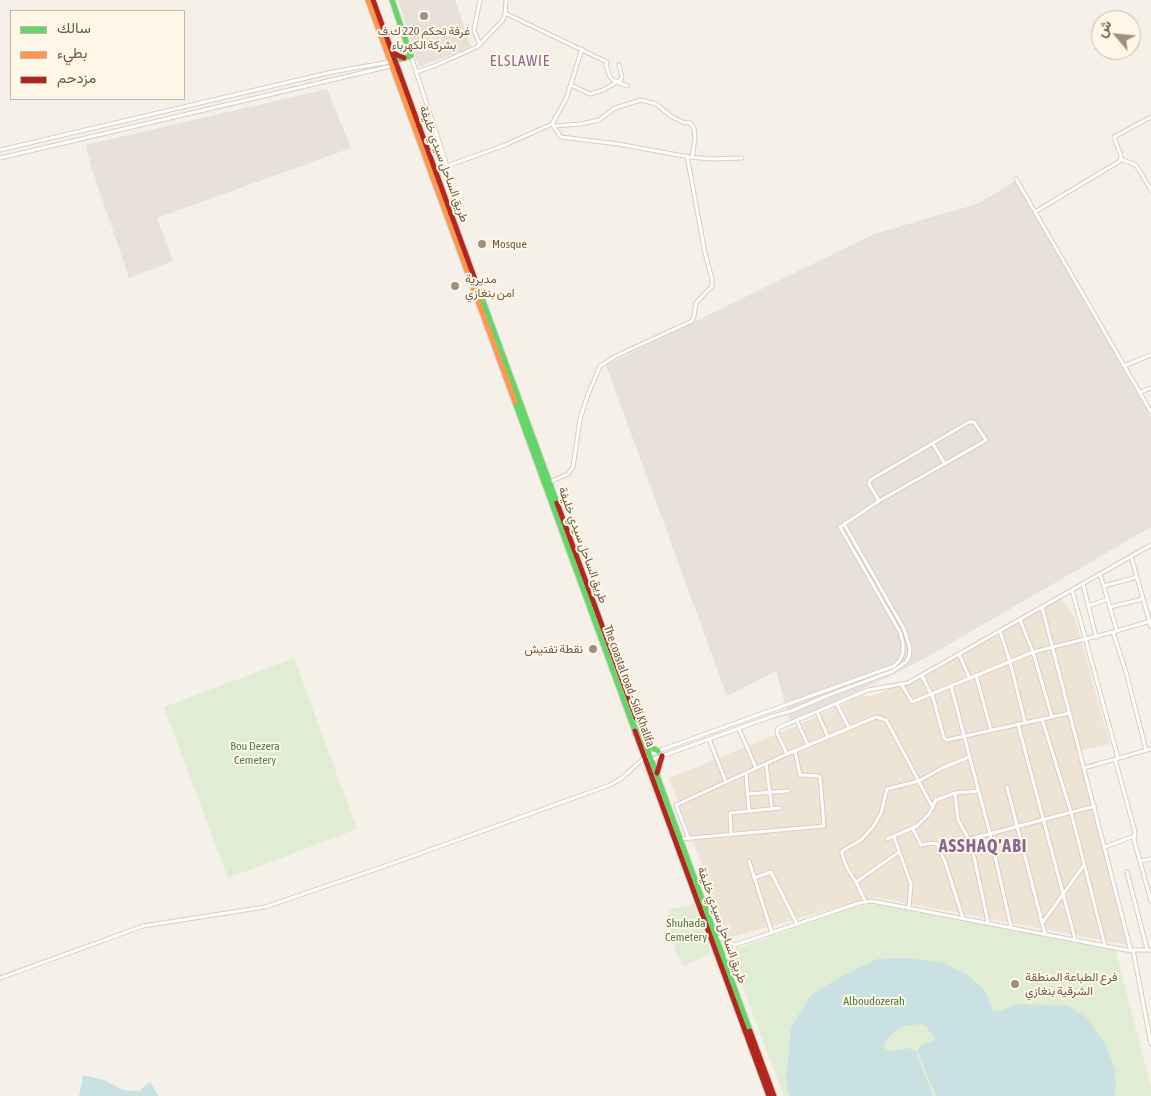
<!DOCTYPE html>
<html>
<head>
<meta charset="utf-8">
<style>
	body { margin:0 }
	#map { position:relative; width:1151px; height:1096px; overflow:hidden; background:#f5f1e8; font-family:"Asap Condensed",Vazirmatn,sans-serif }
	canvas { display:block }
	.legend { position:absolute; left:10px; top:10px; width:175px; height:90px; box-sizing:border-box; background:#fef7e7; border:1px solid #c6b8a8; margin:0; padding:6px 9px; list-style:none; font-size:15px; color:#715a4a }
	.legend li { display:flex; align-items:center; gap:10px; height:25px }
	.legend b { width:25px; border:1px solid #c6b8a8 }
	.north { position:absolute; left:1091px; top:10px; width:50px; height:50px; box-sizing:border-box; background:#fef7e7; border:1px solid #c6b8a8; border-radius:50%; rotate:298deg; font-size:14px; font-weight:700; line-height:20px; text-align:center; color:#715a4a }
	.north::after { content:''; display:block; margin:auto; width:18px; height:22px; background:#9f8f81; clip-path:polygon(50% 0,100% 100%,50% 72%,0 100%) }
</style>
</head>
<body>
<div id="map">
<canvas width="1151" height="1096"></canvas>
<ul class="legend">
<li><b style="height:6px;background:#63d668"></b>سالك</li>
<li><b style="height:6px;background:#ff974d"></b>بطيء</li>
<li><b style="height:6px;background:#b3261e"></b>مزدحم</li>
</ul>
<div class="north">ش</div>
</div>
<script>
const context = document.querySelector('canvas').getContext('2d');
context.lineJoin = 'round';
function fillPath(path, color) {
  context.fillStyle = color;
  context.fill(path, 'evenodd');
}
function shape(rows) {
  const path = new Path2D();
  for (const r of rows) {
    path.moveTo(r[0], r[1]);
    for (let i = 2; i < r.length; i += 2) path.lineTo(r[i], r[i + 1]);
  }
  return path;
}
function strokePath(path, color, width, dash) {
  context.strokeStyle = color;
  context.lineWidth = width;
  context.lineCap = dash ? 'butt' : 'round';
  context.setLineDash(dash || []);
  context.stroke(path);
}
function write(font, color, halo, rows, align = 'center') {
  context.font = font + ' "Asap Condensed",Vazirmatn,sans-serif';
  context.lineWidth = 4;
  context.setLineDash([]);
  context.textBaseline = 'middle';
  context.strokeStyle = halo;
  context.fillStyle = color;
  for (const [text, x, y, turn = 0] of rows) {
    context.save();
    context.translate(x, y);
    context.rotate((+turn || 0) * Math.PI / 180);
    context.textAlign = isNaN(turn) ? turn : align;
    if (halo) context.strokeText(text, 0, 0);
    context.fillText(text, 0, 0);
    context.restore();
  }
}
const residential = shape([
	[1059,595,1075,618,1110,744,1082,750,1127,945,875,897,729,938,669,778,794,727,860,696,871,696,900,685]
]);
const industrial = shape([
	[398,0,455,0,471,47,419,67],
	[327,89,351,148,157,218,173,261,129,278,91,166,86,145],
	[1016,181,1151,418,1151,527,934,653,899,672,790,722,776,671,727,696,606,365,874,234,977,204]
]);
const green = shape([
	[294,658,357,829,228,878,164,707],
	[694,904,710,949,709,954,685,966,682,965,674,949,676,947,670,936,668,910],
	[872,904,1115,949,1151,1087,1151,1096,784,1096,733,962,736,949,854,907]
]);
const water = shape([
	[910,958,944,963,968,975,985,991,993,1011,1002,1010,1017,1004,1068,1006,1087,1018,1106,1046,1115,1069,1116,1091,1114,1096,936,1096,917,1050,923,1044,935,1040,935,1037,928,1030,928,1026,921,1024,903,1026,891,1035,884,1044,885,1049,891,1052,907,1048,915,1050,933,1096,791,1096,788,1092,786,1079,791,1027,811,995,840,977,877,959],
	[83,1075,104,1080,123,1090,139,1091,150,1082,159,1096,79,1096]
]);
const street = shape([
	[480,0,474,30,480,45],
	[505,13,607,62,606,65,610,77,613,80,627,86],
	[582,49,566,99,552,124,561,137,618,144,689,157,712,159,742,158],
	[411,56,447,166,505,145,552,124,556,126,581,124,599,120,615,108,641,100,656,104,672,117,685,123,689,122,694,128,695,139,692,157],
	[416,72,434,66,477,47,503,20,505,14,506,0],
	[571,85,590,94,603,90,620,80,622,77,619,65],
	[0,150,332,72,390,62],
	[0,158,391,66],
	[1121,159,1136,165,1151,190],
	[1016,179,1151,412],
	[1035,212,1120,161,1121,156,1114,137,1151,117],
	[1124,366,1151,355],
	[1140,392,1151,388],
	[933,444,945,464],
	[550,482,568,474,573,467,580,419,587,397,600,366,616,356,692,321,694,316,696,303,712,286,712,279,705,253,687,156],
	[1131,556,1151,627],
	[1100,574,1117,631],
	[1083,584,1096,637],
	[1104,586,1137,577],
	[1072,590,1118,758],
	[1088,606,1108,599],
	[1042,607,1131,951],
	[1110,607,1143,599],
	[1020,620,1033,652,1052,717],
	[1000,631,1010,662,1025,722],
	[1113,632,1126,672,1146,750],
	[959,654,969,677],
	[976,675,991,730],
	[922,676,931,694],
	[902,685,912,702,1033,652,1113,632,1151,621],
	[951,686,990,834,1011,927],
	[932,694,944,738,947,740,1070,713],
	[837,704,849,728],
	[817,712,828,737],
	[1042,719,1071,812,1105,946],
	[797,721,808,745],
	[1018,724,1075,939],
	[739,729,756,768],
	[709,739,726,782],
	[787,754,777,733,778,728,868,690,908,683,1151,545],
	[1115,759,1135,832,1134,840,1151,901],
	[651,760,770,717,791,711,829,695,893,671,906,662,909,657,910,648,904,629,844,524],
	[766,764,772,809],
	[1084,768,1151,749],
	[746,773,749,811],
	[1007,787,1045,934],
	[955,793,958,820,971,843,988,922],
	[747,794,788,791],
	[913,829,921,845,933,843,937,844,945,862,963,918],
	[731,835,730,813,780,808],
	[894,837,911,884,909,907],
	[680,839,824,826,820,777,818,776,800,775,795,751],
	[689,839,676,805,787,754,876,717,886,720,890,727,933,808],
	[887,839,917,826,929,814,936,800,939,799,955,793,979,791],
	[970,839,1095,806],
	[1105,847,1134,836],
	[749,861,772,933],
	[1140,861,1151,859],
	[1127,872,1147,949],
	[754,878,771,872,797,924],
	[856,882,899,852],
	[865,901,856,882,847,868,842,854,842,851,861,840,873,827,881,813,887,789,919,781,942,768,969,757],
	[1043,922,1084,865],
	[716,936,735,945,859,903,872,901,1126,950,1151,950],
	[1133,950,1151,1044],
	[724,959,733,953,735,945],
	[0,978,143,926,265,907,388,865,610,785,622,778,644,758,658,751,894,666,900,660,903,653,903,643,900,632,840,527,879,501,983,442,986,440,974,422,969,422,870,480,869,484,879,501]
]);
const fast = shape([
	[392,0,411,56,400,59],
	[477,285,557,503],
	[515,402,635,731],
	[636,718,750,1031],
	[646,745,658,751]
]);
const slow = shape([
	[368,0,515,402]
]);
const jam = shape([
	[373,0,477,285],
	[393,53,404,58],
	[557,503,636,718],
	[635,731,769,1096],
	[657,773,662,756],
	[750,1031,774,1096]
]);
const markers = [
	[424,16,5,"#9f8f81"],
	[482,244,5,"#9f8f81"],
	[455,286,5,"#9f8f81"],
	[593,649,5,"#9f8f81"],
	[1015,984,5,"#9f8f81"]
];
const poiNames = [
	["غرفة تحكم 220 ك.ف",424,31,"center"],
	["بشركة الكهرباء",424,45,"center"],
	["Mosque",492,244],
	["مديرية",465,279],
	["امن بنغازي",465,293],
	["نقطة تفتيش",583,649,"right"],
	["فرع الطباعة المنطقة",1025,977],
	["الشرقية بنغازي",1025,991]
];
const streetNames = [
	["طريق الساحل سيدي خليفة",444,164,70],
	["طريق الساحل سيدي خليفة",583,545,70],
	["The coastal road - Sidi Khalifa",629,686,70],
	["طريق الساحل سيدي خليفة",722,925,70]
];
const parkNames = [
	["Bou Dezera",255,746],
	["Cemetery",255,760],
	["Shuhada",686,923],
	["Cemetery",686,937],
	["Alboudozerah",874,1001]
];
const quarterNames = [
	["ELSLAWIE",520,61]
];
const districtNames = [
	["ASSHAQ'ABI",983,846]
];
fillPath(residential, '#eee4d5');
fillPath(industrial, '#e7e1d9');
fillPath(green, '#e0ecd3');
fillPath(water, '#cae1e4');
strokePath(street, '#d4cec6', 5);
strokePath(fast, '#d4cdc4', 7);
strokePath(slow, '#d4cdc4', 7);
strokePath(jam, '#d4cdc4', 7);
strokePath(street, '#fefdfc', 3);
strokePath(fast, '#63d668', 5);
strokePath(slow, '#ff974d', 5);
strokePath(jam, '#b3261e', 5);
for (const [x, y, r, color] of markers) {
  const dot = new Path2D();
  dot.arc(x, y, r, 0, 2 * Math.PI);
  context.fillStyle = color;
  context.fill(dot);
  strokePath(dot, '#fef7e7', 2);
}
write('12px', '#715a4a', '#fef7e7', poiNames, 'left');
write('12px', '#715a4a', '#fef7e7', streetNames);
write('12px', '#527c45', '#fef7e7', parkNames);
context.letterSpacing = '1px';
write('15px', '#886594', '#fef7e7', quarterNames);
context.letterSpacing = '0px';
context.letterSpacing = '1px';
write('bold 18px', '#886594', '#fef7e7', districtNames);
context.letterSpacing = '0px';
</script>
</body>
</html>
